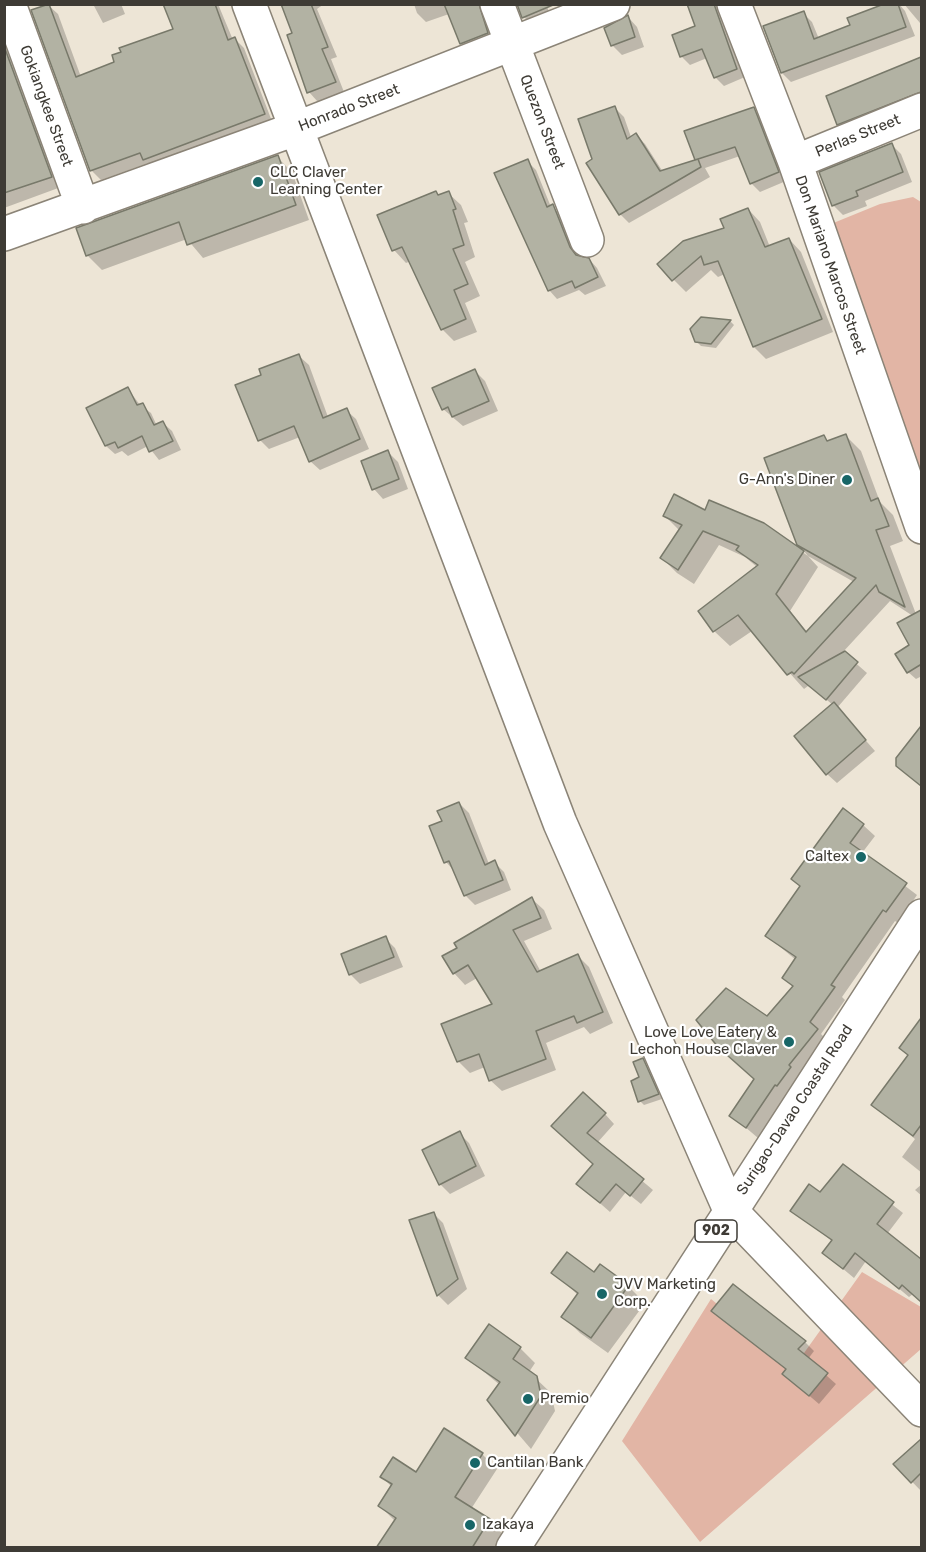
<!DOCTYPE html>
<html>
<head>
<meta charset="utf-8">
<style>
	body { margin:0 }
	#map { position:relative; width:926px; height:1552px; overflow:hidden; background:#ede5d6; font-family:Rubik,sans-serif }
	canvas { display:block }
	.frame { position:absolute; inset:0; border:6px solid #3e3b35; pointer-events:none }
</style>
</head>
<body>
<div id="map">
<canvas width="926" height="1552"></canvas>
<div class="frame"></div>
</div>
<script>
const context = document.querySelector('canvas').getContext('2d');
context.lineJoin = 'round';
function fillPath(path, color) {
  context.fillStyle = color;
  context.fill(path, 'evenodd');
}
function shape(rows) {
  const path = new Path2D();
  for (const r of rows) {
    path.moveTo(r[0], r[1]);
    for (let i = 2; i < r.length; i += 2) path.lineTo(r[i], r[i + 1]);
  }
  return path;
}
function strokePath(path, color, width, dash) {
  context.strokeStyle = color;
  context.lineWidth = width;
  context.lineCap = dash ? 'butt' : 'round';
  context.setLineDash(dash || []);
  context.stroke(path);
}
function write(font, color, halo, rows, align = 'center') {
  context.font = font + ' Rubik,sans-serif';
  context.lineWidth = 4.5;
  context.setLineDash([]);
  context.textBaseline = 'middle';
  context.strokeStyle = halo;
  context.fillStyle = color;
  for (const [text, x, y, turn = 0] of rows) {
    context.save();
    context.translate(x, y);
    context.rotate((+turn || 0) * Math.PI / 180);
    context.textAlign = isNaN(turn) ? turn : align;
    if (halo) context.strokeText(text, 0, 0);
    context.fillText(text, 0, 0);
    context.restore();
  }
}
const green = shape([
	[913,197,921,202,921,496,826,226,880,204],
	[862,1272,921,1307,921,1349,700,1542,622,1441,711,1299,794,1367]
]);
const shadow = shape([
	[93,4,121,4,125,14,103,23],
	[164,4,218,4,233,40,235,39,244,48,273,124,153,169,148,163,101,180,91,170,48,5,58,14,81,77,116,63,175,29],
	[283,4,324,4,317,9,337,57,331,59,344,92,318,102,309,92,294,34],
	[414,4,480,4,487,12,496,42,470,52,461,43,449,14,426,22,417,13],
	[546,4,552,19,533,26,524,17],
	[689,4,718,4,745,77,724,86,715,77,707,58,690,65,681,56,697,27],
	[888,4,899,4,905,11,915,36,791,82,782,73,765,27,803,13,812,22,819,39,852,26],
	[904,4,922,4,922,22,920,23],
	[628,17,637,27,644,47,622,55,612,45],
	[4,34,61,187,4,208],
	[922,59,922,105,849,135,838,124,828,97],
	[615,108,624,117,631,137,636,135,645,144,663,172,697,161,696,160,753,109,762,118,786,181,760,192,751,183,740,156,705,168,710,177,629,223,620,214,594,160],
	[891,144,901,154,912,182,865,201,867,206,843,215,833,205],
	[277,157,292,172,309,220,203,258,187,239,102,270,87,255],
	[527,161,536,170,551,207,561,214,578,257,589,259,597,268,606,286,585,295,579,290,557,299,549,290],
	[448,193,461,205,468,222,464,223,475,257,465,262,480,296,465,303,477,332,454,341,442,329,411,261,406,263,394,250,379,216],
	[748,209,760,222,770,247,789,239,801,252,833,332,766,359,754,347,725,274,718,277,711,270,686,292,673,279],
	[701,319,730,321,734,325,716,348,701,346,696,341],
	[299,356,309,365,328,417,346,410,356,419,369,449,320,470,310,461,300,437,269,449,260,440,263,376],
	[475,371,485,381,498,411,463,426,443,409],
	[128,389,140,405,151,413,157,426,163,423,172,431,181,450,159,460,148,446,128,456,122,451,115,454,106,446],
	[845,435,861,451,880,502,893,515,903,541,890,546,916,614,922,613,922,676,916,679,908,672,913,616,890,601,843,652,867,673,837,708,875,751,837,783,827,774,833,705,811,687,808,686,804,689,752,631,730,646,714,631,757,567,745,557,719,545,694,584,677,573,662,558,680,531,665,516,706,512,764,525,808,556,798,544,824,437,829,442],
	[808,556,854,582,808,633,790,611,818,567],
	[388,452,398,462,408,489,383,499,374,489],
	[921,729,922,730,922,787,897,765],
	[459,803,469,813,489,864,494,862,504,872,511,890,475,905,465,895,456,873,446,862,431,827,443,822],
	[863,825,875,836,862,853,917,895,898,923,895,921,842,997,845,1000,821,1034,828,1041,758,1138,731,1115,756,1079,767,1018,793,987,783,978,796,960,767,936],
	[532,899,544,910,552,929,524,941,541,972,578,956,589,967,613,1023,590,1034,584,1027,546,1043,556,1070,502,1091,490,1080,485,1067,470,1073,458,1061,494,1005,477,978,465,985,454,973],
	[385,938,395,948,403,967,360,984,350,974],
	[922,1020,922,1173,902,1157,915,1139,873,1105,909,1056,901,1048],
	[642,1060,662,1099,644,1105,640,1101],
	[605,1114,614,1124,597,1143,653,1190,641,1204,626,1192,610,1212,578,1184,594,1165,553,1126],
	[459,1133,469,1143,485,1176,450,1194,440,1184],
	[843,1166,903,1213,887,1234,922,1263,922,1301,913,1294,909,1297,866,1261,854,1278,824,1253,833,1242,792,1210,820,1194],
	[922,1184,922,1196,915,1190],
	[433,1213,443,1223,467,1289,448,1305,438,1295,411,1221],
	[600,1266,628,1286,645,1303,608,1353,580,1333,563,1316,579,1296,553,1272,594,1274],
	[713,1311,805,1342,814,1351,808,1359,836,1384,819,1404,784,1374,787,1370],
	[489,1326,520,1348,535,1363,529,1372,551,1393,555,1411,531,1449,489,1400,500,1385,467,1358],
	[922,1441,922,1492,895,1464],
	[482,1454,497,1469,471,1509,489,1521,504,1535,496,1548,378,1548,395,1521,380,1506,392,1487,382,1477,416,1474]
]);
const building = shape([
	[49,4,76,77,114,62,112,55,121,52,119,48,173,29,163,4,215,4,228,40,235,37,265,114,143,160,140,153,90,171,31,10,49,4],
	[281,4,311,4,328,47,322,49,336,82,307,93,287,35,292,33,281,4],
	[444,4,479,4,488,33,460,44,444,4],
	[517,4,553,4,553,5,522,18,517,4],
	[687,4,714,4,737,69,714,78,702,49,680,57,672,35,695,26,687,4],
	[884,4,898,4,906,27,781,73,763,26,804,11,814,39,850,25,847,18,884,4],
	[628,15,635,37,611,46,604,28,628,15],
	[4,46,52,177,4,193,4,46],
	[921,57,921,92,837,125,826,96,921,57],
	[615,106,627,139,636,133,660,171,698,159,701,167,619,215,586,163,592,159,578,119,615,106],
	[754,107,779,172,750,184,735,147,695,160,684,131,754,107],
	[892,143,903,172,856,191,858,196,832,206,819,172,892,143],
	[278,155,296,205,187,245,179,222,86,256,76,228,278,155],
	[528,159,547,207,553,204,570,247,576,255,589,258,598,277,575,288,572,281,548,291,494,173,528,159],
	[436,191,438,195,449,191,456,209,453,210,464,245,453,249,468,284,454,290,466,319,441,330,402,247,392,251,377,215,436,191],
	[748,208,765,247,789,238,822,319,753,347,718,261,704,265,701,256,672,281,657,264,683,241,724,228,720,219,748,208],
	[701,317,731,320,711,344,695,342,690,329,701,317],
	[299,354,323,418,347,408,360,439,309,462,294,426,258,441,235,385,261,375,259,369,299,354],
	[475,369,489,401,452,417,448,407,442,410,432,388,475,369],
	[128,387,137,405,143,403,154,425,163,421,173,441,149,452,142,436,118,448,115,442,105,446,86,408,128,387],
	[846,434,871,501,878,498,889,526,876,530,905,607,879,592,876,585,794,674,792,672,787,675,738,615,713,632,698,611,758,565,736,550,739,546,703,531,678,570,660,558,682,525,663,516,674,494,705,510,709,500,764,523,804,551,776,594,806,632,856,578,797,545,764,458,824,435,827,441,846,434],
	[388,450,399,479,372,490,361,461,388,450],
	[921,610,921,667,920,665,907,673,895,654,909,645,897,623,921,610],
	[845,651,858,662,826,700,798,677,845,651],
	[834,702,866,740,826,775,794,736,834,702],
	[921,726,921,786,896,766,896,758,921,726],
	[459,802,485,865,495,860,503,880,464,896,449,861,444,863,429,826,442,821,437,811,459,802],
	[843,808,864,824,850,843,907,883,886,912,883,910,831,985,835,987,810,1022,818,1029,789,1065,791,1067,777,1086,775,1085,746,1128,729,1116,754,1079,718,1047,696,1020,726,988,767,1016,793,986,782,978,796,957,765,936,800,886,791,879,843,808],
	[532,897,541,918,513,930,537,972,578,954,603,1012,577,1023,574,1016,536,1031,546,1059,489,1081,479,1054,457,1062,441,1024,492,1004,468,965,453,974,442,956,457,948,454,943,532,897],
	[386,936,394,957,349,975,341,954,386,936],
	[921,1018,921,1125,913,1136,871,1105,908,1055,899,1048,921,1018],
	[643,1058,659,1094,638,1102,631,1081,639,1077,633,1062,643,1058],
	[583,1092,606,1113,587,1133,644,1179,630,1196,616,1184,600,1203,576,1184,593,1164,551,1126,583,1092],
	[460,1131,476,1166,439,1185,422,1150,460,1131],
	[843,1164,894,1202,877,1224,921,1259,921,1302,902,1285,899,1289,855,1253,843,1269,822,1253,832,1240,790,1211,809,1184,820,1192,843,1164],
	[434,1212,458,1279,437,1296,409,1220,434,1212],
	[567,1252,594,1272,600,1264,629,1285,591,1338,561,1317,578,1293,551,1273,567,1252],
	[733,1284,806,1341,798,1349,828,1373,809,1396,782,1374,786,1369,711,1311,733,1284],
	[489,1324,521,1347,513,1359,537,1376,541,1396,515,1436,487,1400,500,1382,465,1358,489,1324],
	[444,1428,483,1453,455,1497,490,1519,472,1548,376,1548,396,1518,378,1506,392,1484,380,1477,393,1457,416,1472,444,1428],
	[921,1439,921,1473,911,1483,893,1464,921,1439]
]);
const minor = shape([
	[9,4,83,207],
	[249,4,560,823,730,1210,922,1410],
	[497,4,587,240],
	[734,4,795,162,922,527],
	[795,162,922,110],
	[4,234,295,129,613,4]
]);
const highway = shape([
	[513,1548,922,916]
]);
const markers = [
	[258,182,6,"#176667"],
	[847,480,6,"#176667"],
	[861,857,6,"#176667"],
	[789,1042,6,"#176667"],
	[602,1294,6,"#176667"],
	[528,1399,6,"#176667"],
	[475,1463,6,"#176667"],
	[470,1525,6,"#176667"]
];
const shields = [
	[716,1231,42]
];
const shieldNames = [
	["902",716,1231]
];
const streetNames = [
	["Gokiangkee Street",46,106,70],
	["Honrado Street",349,108,-21],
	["Quezon Street",542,122,69],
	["Perlas Street",858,136,-22],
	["Don Mariano Marcos Street",830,265,71],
	["Surigao-Davao Coastal Road",795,1110,-57]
];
const poiNames = [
	["CLC Claver",270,173],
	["Learning Center",270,190],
	["G-Ann's Diner",835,480,"right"],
	["Caltex",849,857,"right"],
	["Love Love Eatery &",777,1033,"right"],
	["Lechon House Claver",777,1050,"right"],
	["JVV Marketing",614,1285],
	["Corp.",614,1302],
	["Premio",540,1399],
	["Cantilan Bank",487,1463],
	["Izakaya",482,1525]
];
fillPath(green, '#e2b5a5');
fillPath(shadow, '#0003');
fillPath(building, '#b2b2a3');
strokePath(building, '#78796a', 1.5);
strokePath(minor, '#8b8477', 36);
strokePath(highway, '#8b8477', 36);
strokePath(minor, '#fff', 33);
strokePath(highway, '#fff', 33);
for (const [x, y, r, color] of markers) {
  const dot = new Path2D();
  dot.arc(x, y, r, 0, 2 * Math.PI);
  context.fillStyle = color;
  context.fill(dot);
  strokePath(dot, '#fff', 2);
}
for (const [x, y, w] of shields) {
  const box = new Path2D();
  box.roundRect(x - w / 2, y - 11, w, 22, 4.5);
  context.fillStyle = '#fff';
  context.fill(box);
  strokePath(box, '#3e3b35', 1.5);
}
write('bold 14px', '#3e3b35', null, shieldNames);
write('15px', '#3e3b35', '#fff', streetNames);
write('15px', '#3e3b35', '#fff', poiNames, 'left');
</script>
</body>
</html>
